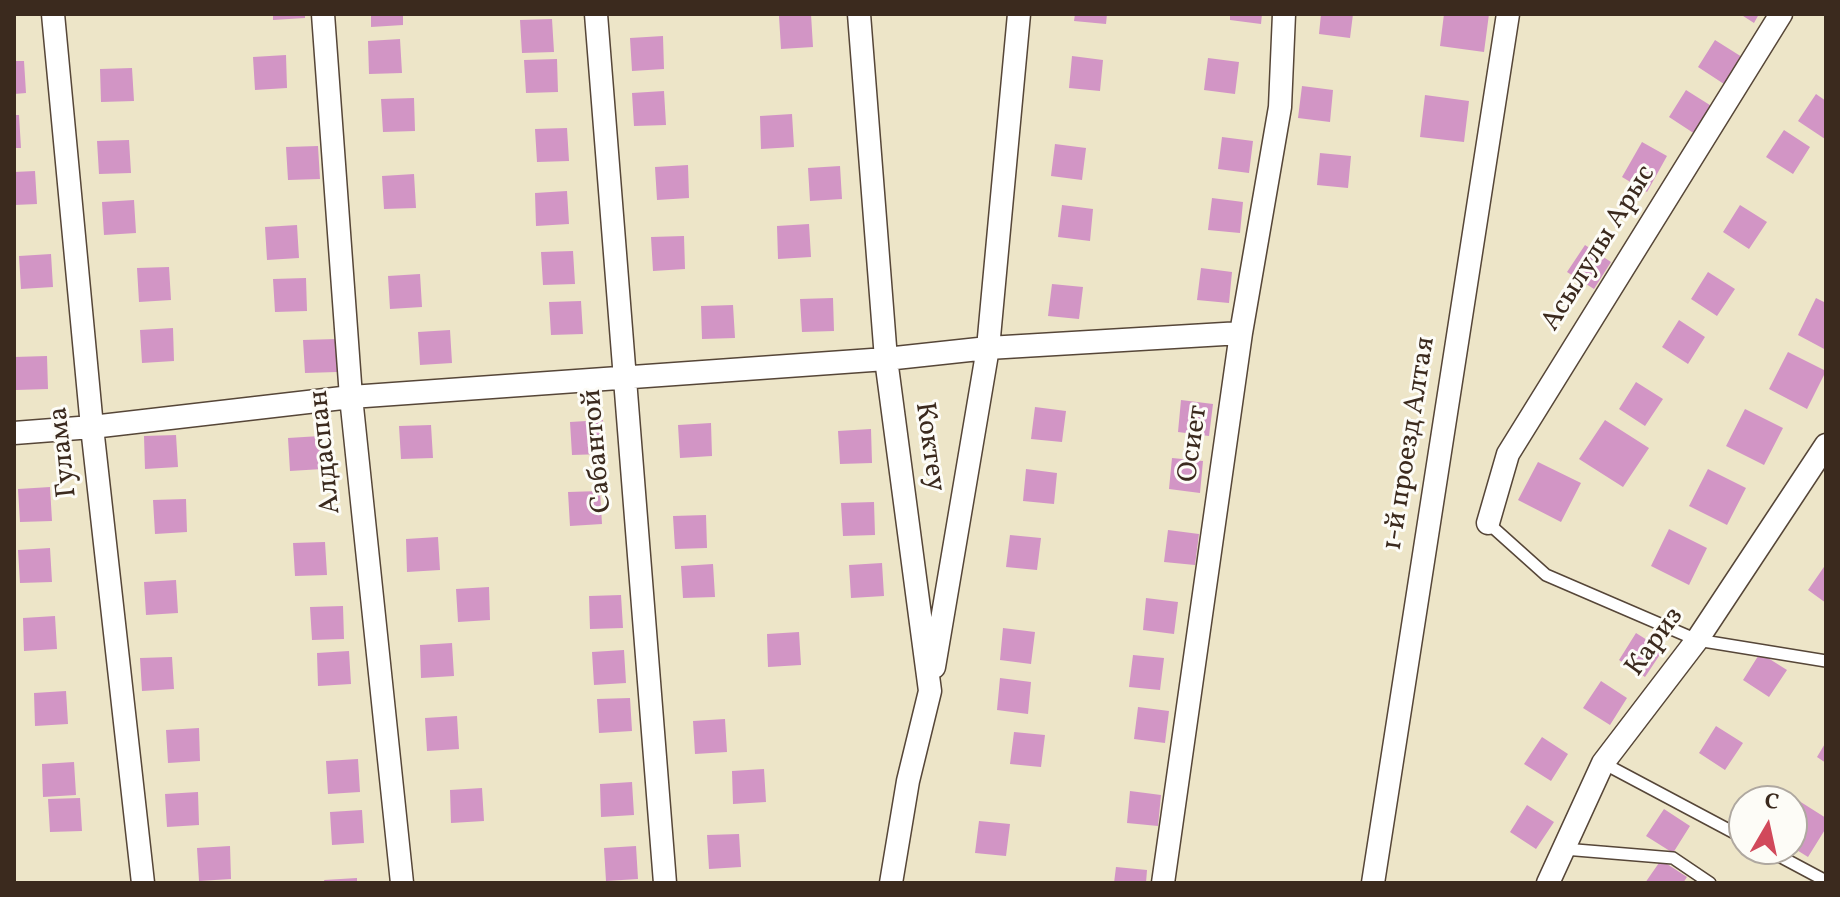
<!DOCTYPE html>
<html>
<head>
<meta charset="utf-8">
<style>
	body { margin:0 }
	#map { position:relative; width:1840px; height:897px; overflow:hidden; background:#ede5c8; font-family:Vollkorn,serif }
	canvas { display:block }
	.frame { position:absolute; inset:0; border:16px solid #3b2a1e; pointer-events:none }
	.north { position:absolute; left:1728px; top:785px; width:80px; height:80px; box-sizing:border-box; background:#fdfcf7; border:2px solid #afa8a0; border-radius:50%; rotate:9deg; font-size:22px; font-weight:700; line-height:32px; text-align:center; color:#3b2a1e }
	.north::after { content:''; display:block; margin:auto; width:28px; height:36px; background:#d1495b; clip-path:polygon(50% 0,100% 100%,50% 72%,0 100%) }
</style>
</head>
<body>
<div id="map">
<canvas width="1840" height="897"></canvas>
<div class="frame"></div>
<div class="north">С</div>
</div>
<script>
const context = document.querySelector('canvas').getContext('2d');
context.lineJoin = 'round';
function fillPath(path, color) {
  context.fillStyle = color;
  context.fill(path, 'evenodd');
}
function shape(rows) {
  const path = new Path2D();
  for (const r of rows) {
    path.moveTo(r[0], r[1]);
    for (let i = 2; i < r.length; i += 2) path.lineTo(r[i], r[i + 1]);
  }
  return path;
}
function strokePath(path, color, width, dash) {
  context.strokeStyle = color;
  context.lineWidth = width;
  context.lineCap = dash ? 'butt' : 'round';
  context.setLineDash(dash || []);
  context.stroke(path);
}
function write(font, color, halo, rows, align = 'center') {
  context.font = font + ' Vollkorn,serif';
  context.lineWidth = 6;
  context.setLineDash([]);
  context.textBaseline = 'middle';
  context.strokeStyle = halo;
  context.fillStyle = color;
  for (const [text, x, y, turn = 0] of rows) {
    context.save();
    context.translate(x, y);
    context.rotate((+turn || 0) * Math.PI / 180);
    context.textAlign = isNaN(turn) ? turn : align;
    if (halo) context.strokeText(text, 0, 0);
    context.fillText(text, 0, 0);
    context.restore();
  }
}
const building = shape([
	[273,14,305,14,305,18,273,20],
	[371,14,403,14,403,25,371,27],
	[811,14,813,47,781,49,779,16],
	[1075,14,1107,14,1106,24,1074,21],
	[1230,14,1262,14,1261,24,1230,20],
	[1321,14,1353,14,1350,38,1319,34],
	[1444,14,1489,14,1484,52,1440,46],
	[1740,14,1759,14,1754,23],
	[552,19,554,52,522,53,520,20],
	[663,36,664,69,632,71,630,38],
	[400,39,402,73,369,74,368,41],
	[1715,40,1742,57,1724,84,1698,67],
	[286,55,287,88,255,90,253,57],
	[1072,56,1103,60,1100,91,1069,88],
	[1208,58,1239,62,1235,94,1204,90],
	[557,59,558,92,526,93,524,60],
	[14,61,24,61,26,93,14,94],
	[132,68,134,101,101,102,100,69],
	[1302,86,1333,90,1330,122,1298,118],
	[1686,90,1713,107,1695,134,1669,117],
	[664,91,666,125,634,126,632,93],
	[1816,94,1826,101,1825,139,1798,121],
	[1425,95,1469,101,1464,142,1420,137],
	[414,98,415,131,383,132,381,99],
	[792,114,794,147,761,149,760,116],
	[14,115,19,115,21,148,14,148],
	[567,128,569,161,537,162,535,129],
	[1784,130,1810,147,1793,174,1766,157],
	[1222,137,1253,141,1249,173,1218,169],
	[129,140,131,173,99,174,97,141],
	[1642,142,1667,156,1647,192,1622,177],
	[1055,144,1086,148,1082,180,1051,176],
	[318,146,320,179,288,180,286,147],
	[1320,153,1351,156,1348,188,1317,185],
	[688,165,689,198,657,200,655,167],
	[840,166,842,199,810,201,808,168],
	[35,171,37,204,14,205,14,172],
	[414,174,416,208,384,209,382,176],
	[567,191,569,224,536,226,535,193],
	[1212,198,1243,202,1240,233,1208,230],
	[134,200,136,233,104,235,102,202],
	[1062,205,1093,209,1090,241,1058,237],
	[1740,205,1767,222,1749,249,1723,232],
	[809,224,811,257,778,259,777,226],
	[297,225,299,258,267,260,265,227],
	[684,236,685,269,653,271,651,237],
	[1585,245,1611,262,1594,289,1567,272],
	[573,251,575,284,543,285,541,252],
	[51,254,53,287,21,289,19,256],
	[169,267,171,300,139,302,137,268],
	[1201,268,1232,272,1229,303,1197,300],
	[1708,272,1735,289,1717,316,1691,299],
	[420,274,422,307,390,309,388,276],
	[306,278,307,311,275,312,273,279],
	[1052,284,1083,287,1079,319,1048,316],
	[833,298,834,331,802,332,800,299],
	[1816,298,1826,303,1826,350,1798,335],
	[581,301,583,334,551,335,549,302],
	[733,305,735,338,702,339,701,306],
	[1679,320,1705,337,1688,364,1662,347],
	[173,328,174,361,142,363,140,330],
	[450,330,452,363,420,365,418,332],
	[336,339,337,372,305,373,303,340],
	[1788,352,1826,371,1807,409,1769,389],
	[47,356,48,389,16,390,14,357],
	[1636,382,1663,399,1645,426,1619,409],
	[1181,400,1213,404,1209,436,1178,432],
	[1035,407,1066,411,1062,442,1031,439],
	[1745,409,1783,428,1764,465,1726,446],
	[603,420,604,454,572,455,570,422],
	[1605,420,1649,448,1623,487,1579,459],
	[711,423,712,456,680,458,678,425],
	[431,425,433,458,401,459,399,426],
	[871,429,872,463,840,464,838,431],
	[176,435,178,467,145,469,144,436],
	[320,436,322,469,290,471,288,438],
	[1172,458,1203,461,1200,493,1169,489],
	[1538,462,1581,483,1561,522,1518,500],
	[1026,469,1057,473,1054,504,1023,501],
	[1708,469,1746,488,1727,525,1689,506],
	[50,487,52,521,20,522,18,489],
	[600,491,602,524,570,526,568,492],
	[186,499,187,532,155,534,153,500],
	[874,502,875,535,843,536,841,503],
	[706,515,707,548,675,549,673,516],
	[1669,529,1707,548,1689,585,1651,566],
	[1168,530,1199,534,1195,565,1164,562],
	[1010,535,1041,538,1037,570,1006,567],
	[438,537,440,570,407,572,406,539],
	[325,542,327,575,295,576,293,543],
	[50,548,52,582,20,583,18,550],
	[882,563,884,596,851,598,849,565],
	[713,564,715,597,683,598,681,566],
	[1826,564,1826,603,1808,590],
	[176,580,178,613,146,615,144,582],
	[489,587,490,620,458,622,456,589],
	[621,595,623,628,590,629,589,596],
	[1146,598,1178,602,1174,634,1143,630],
	[343,606,344,639,312,640,310,607],
	[55,616,57,649,24,651,23,618],
	[1003,628,1035,632,1031,664,1000,660],
	[799,632,801,665,768,667,767,634],
	[1636,633,1663,650,1645,677,1619,660],
	[452,643,454,676,421,678,420,645],
	[624,650,626,683,594,685,592,652],
	[349,651,351,684,318,686,317,653],
	[1760,653,1787,670,1769,697,1743,680],
	[1133,655,1164,658,1160,690,1129,687],
	[172,657,174,689,142,691,140,658],
	[1000,678,1031,682,1028,714,997,710],
	[1601,681,1627,698,1610,725,1583,708],
	[66,691,68,724,35,726,34,693],
	[630,698,632,731,599,733,597,699],
	[1138,707,1169,711,1165,743,1134,739],
	[457,716,459,749,427,751,425,718],
	[725,719,727,752,695,754,693,721],
	[1716,726,1743,743,1725,770,1699,753],
	[199,728,200,761,168,763,166,730],
	[1014,732,1045,735,1041,767,1010,764],
	[1542,737,1568,754,1551,781,1524,764],
	[1826,742,1826,763,1817,757],
	[358,759,360,792,328,794,326,761],
	[74,762,76,795,43,797,42,764],
	[764,769,766,802,733,804,732,771],
	[632,782,634,815,601,817,600,784],
	[482,788,484,821,451,823,450,790],
	[1130,791,1161,795,1158,826,1127,823],
	[198,792,199,825,167,827,165,794],
	[80,798,82,831,50,832,48,799],
	[1796,799,1826,818,1826,828,1808,857,1792,847,1792,805],
	[1527,805,1554,822,1536,849,1510,832],
	[1664,809,1690,826,1673,853,1646,836],
	[362,810,364,843,332,845,330,812],
	[979,821,1010,824,1006,856,975,853],
	[739,834,741,867,709,869,707,835],
	[230,846,231,879,199,881,197,848],
	[636,846,638,879,606,881,604,848],
	[1661,860,1687,877,1683,883,1645,883],
	[1116,867,1147,870,1146,883,1114,883],
	[357,878,357,883,325,883,324,880]
]);
const service = shape([
	[1488,523,1546,575,1697,640,1826,661],
	[1603,763,1744,838],
	[1564,849,1673,858,1710,883],
	[1766,849,1826,881]
]);
const minor = shape([
	[53,14,92,427,143,883],
	[323,14,351,397,402,883],
	[596,14,665,883],
	[859,14,886,359,930,691,908,781,891,883],
	[14,433,92,427,351,397,886,359,988,348,1241,333],
	[1488,523,1508,454,1781,14],
	[934,667,988,348,1019,14],
	[1163,883,1241,333,1280,107,1284,14],
	[1373,883,1508,14],
	[1548,883,1603,763,1697,640,1826,445]
]);
const streetNames = [
	["Асылулы Арыс",1600,249,-58],
	["Осиет",1195,444,-82],
	["1-й проезд Алтая",1411,444,-81],
	["Коктеу",928,447,82],
	["Сабантой",599,451,-95],
	["Гулама",65,452,-96],
	["Алдаспан",327,452,-96],
	["Кариз",1656,643,-54]
];
fillPath(building, '#d295c5');
strokePath(service, '#564638', 14);
strokePath(minor, '#564638', 25);
strokePath(service, '#fff', 11);
strokePath(minor, '#fff', 22);
write('28px', '#3b2a1e', '#fdfcf7', streetNames);
</script>
</body>
</html>
